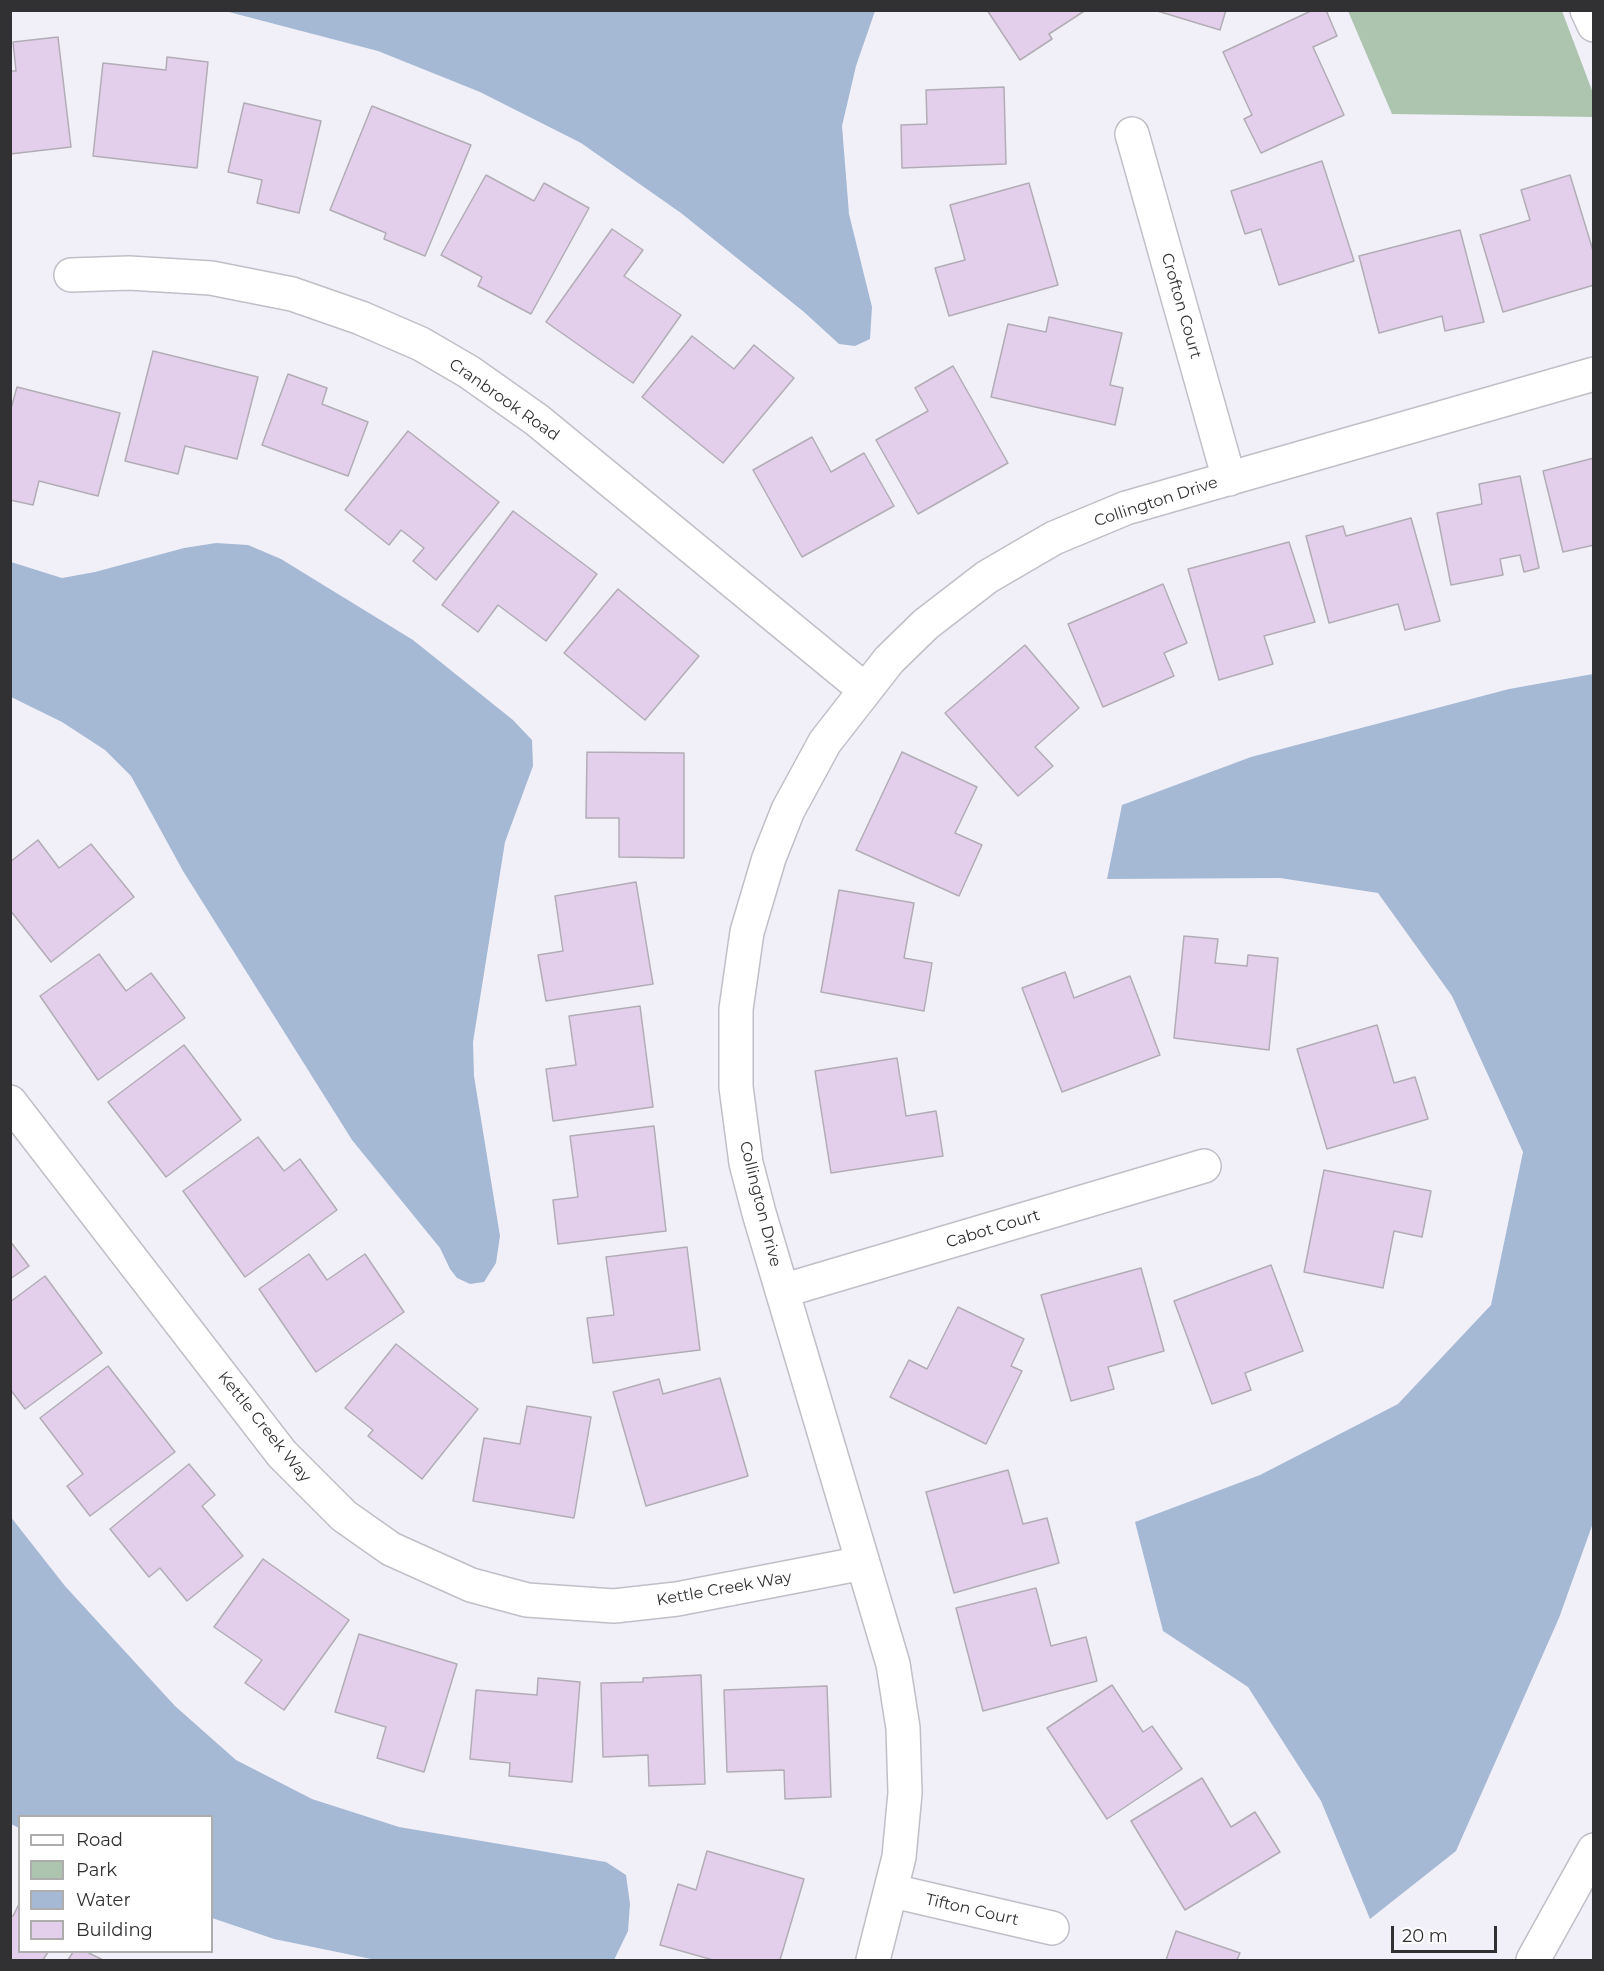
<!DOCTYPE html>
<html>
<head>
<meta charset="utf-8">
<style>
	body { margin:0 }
	#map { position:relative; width:1604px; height:1971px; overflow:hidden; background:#f1f0f9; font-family:Montserrat,sans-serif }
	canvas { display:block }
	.frame { position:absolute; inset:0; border:12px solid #313134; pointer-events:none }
	.legend { position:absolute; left:18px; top:1815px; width:195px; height:138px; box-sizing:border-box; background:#fff; border:2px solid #adadae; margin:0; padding:8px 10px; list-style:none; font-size:18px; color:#313134 }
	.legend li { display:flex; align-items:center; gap:12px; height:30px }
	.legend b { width:30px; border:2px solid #adadae }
	.scale { position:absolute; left:1391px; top:1926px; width:106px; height:27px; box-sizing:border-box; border:3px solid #313134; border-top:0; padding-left:8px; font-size:18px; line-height:21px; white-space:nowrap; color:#313134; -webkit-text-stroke:4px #fff; paint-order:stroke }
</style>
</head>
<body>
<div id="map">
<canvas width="1604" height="1971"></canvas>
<div class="frame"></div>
<ul class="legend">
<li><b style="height:8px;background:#fff"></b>Road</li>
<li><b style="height:16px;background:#adc5af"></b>Park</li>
<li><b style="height:16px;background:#a6b9d4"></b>Water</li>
<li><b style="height:16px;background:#e3cfec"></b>Building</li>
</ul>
<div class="scale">20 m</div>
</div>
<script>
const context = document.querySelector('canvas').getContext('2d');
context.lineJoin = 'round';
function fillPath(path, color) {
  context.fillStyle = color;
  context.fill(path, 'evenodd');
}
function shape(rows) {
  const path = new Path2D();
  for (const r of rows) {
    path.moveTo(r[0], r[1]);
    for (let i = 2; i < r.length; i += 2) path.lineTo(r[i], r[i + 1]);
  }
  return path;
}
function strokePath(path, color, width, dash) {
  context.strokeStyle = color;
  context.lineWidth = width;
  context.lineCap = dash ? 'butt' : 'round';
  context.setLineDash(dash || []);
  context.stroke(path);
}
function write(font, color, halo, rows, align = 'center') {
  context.font = font + ' Montserrat,sans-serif';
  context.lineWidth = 4.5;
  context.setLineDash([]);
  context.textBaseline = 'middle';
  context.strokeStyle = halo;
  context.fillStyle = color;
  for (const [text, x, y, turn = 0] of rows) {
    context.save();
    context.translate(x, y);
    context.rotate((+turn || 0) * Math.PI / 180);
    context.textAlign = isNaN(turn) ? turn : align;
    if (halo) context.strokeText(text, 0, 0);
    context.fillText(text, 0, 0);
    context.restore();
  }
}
const green = shape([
	[1348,11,1562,11,1593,93,1593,117,1392,114]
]);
const water = shape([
	[225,11,875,11,856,66,842,126,849,214,872,307,870,339,855,346,839,344,804,312,681,213,581,143,480,92,378,51],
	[216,543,248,545,281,559,413,640,513,720,532,740,533,766,505,842,473,1042,474,1076,500,1236,496,1263,484,1282,470,1284,457,1278,450,1269,440,1248,352,1140,183,871,131,776,105,750,62,722,11,697,11,562,62,578,95,572,184,548],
	[1593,674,1593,1523,1559,1618,1456,1851,1370,1919,1321,1801,1248,1687,1163,1631,1135,1522,1260,1475,1398,1404,1491,1305,1523,1152,1452,996,1378,893,1280,878,1107,879,1122,805,1251,757,1509,689],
	[10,1516,65,1586,175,1706,236,1760,312,1799,399,1827,606,1862,626,1875,630,1904,628,1931,614,1960,376,1960,274,1939,212,1918,212,1816,20,1816,19,1828,11,1824]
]);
const building = shape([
	[987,10,1086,10,1049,34,1052,39,1020,60,987,10],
	[1154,10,1226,10,1220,30,1154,10],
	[1313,10,1326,10,1337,36,1313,47,1344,115,1261,153,1244,119,1252,115,1223,52,1313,10],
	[58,37,71,147,10,154,10,71,16,71,13,42,58,37],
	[167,57,208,62,197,168,93,156,103,63,166,70,167,57],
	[1004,87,1006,164,902,168,901,125,927,124,926,90,1004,87],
	[244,103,321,121,299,213,257,203,262,180,228,172,244,103],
	[372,106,471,145,425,256,384,239,386,233,330,210,372,106],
	[1322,161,1354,261,1279,285,1261,229,1245,234,1231,191,1322,161],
	[486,175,534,201,544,183,589,208,531,314,478,286,482,277,441,255,486,175],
	[1570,175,1594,254,1594,285,1503,312,1480,235,1530,220,1521,190,1570,175],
	[1029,183,1058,285,949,316,935,268,965,260,950,205,1029,183],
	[612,229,643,250,624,276,681,315,633,383,546,322,612,229],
	[1460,230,1484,322,1445,331,1442,316,1379,333,1359,256,1460,230],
	[1049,317,1122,333,1110,385,1123,388,1115,425,991,397,1008,324,1046,332,1049,317],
	[692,336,734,369,754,345,794,378,723,463,642,397,692,336],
	[153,351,258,377,237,459,185,446,178,474,125,461,153,351],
	[953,366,1008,463,918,514,876,440,928,411,915,388,953,366],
	[288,374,327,388,322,404,368,422,348,476,262,445,288,374],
	[17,387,120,413,98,496,39,481,33,505,10,500,10,412,17,387],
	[408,431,499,502,436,580,413,561,424,548,401,530,389,545,345,510,408,431],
	[812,437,831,472,864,453,894,506,802,557,753,470,812,437],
	[1594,458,1594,545,1563,552,1543,471,1594,458],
	[1520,476,1539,568,1524,572,1520,555,1500,559,1503,575,1451,585,1437,513,1482,504,1479,484,1520,476],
	[513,511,597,574,546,641,498,605,478,632,442,605,513,511],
	[1411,518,1440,621,1405,630,1398,604,1329,623,1306,536,1343,526,1346,536,1411,518],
	[1289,542,1315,622,1264,636,1273,664,1219,680,1188,569,1289,542],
	[1163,584,1187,643,1164,653,1174,676,1103,707,1068,624,1163,584],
	[618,589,699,656,645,720,564,653,618,589],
	[1025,645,1079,708,1035,747,1053,766,1018,796,945,713,1025,645],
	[587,752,684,753,684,858,619,857,619,818,586,818,587,752],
	[902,752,977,787,955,833,982,845,959,896,856,850,902,752],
	[38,840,59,868,91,844,134,897,51,962,10,910,10,862,38,840],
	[636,882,653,984,546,1001,538,955,563,951,555,896,636,882],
	[839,890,914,903,904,958,932,963,924,1011,821,992,839,890],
	[1184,936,1218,939,1215,963,1247,966,1248,955,1278,958,1269,1050,1174,1038,1184,936],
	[99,954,126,991,151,973,185,1018,98,1080,40,996,99,954],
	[1065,972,1074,998,1130,976,1160,1055,1062,1092,1022,988,1065,972],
	[640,1006,653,1107,553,1121,546,1069,576,1065,569,1016,640,1006],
	[1377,1025,1394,1083,1415,1077,1428,1119,1327,1149,1297,1049,1377,1025],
	[184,1045,241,1120,166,1177,108,1102,184,1045],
	[897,1058,906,1116,936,1111,943,1156,831,1173,815,1071,897,1058],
	[654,1126,666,1231,558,1244,553,1200,578,1197,570,1136,654,1126],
	[258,1137,284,1171,300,1159,337,1210,245,1277,183,1191,258,1137],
	[1324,1170,1431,1191,1422,1237,1394,1231,1383,1288,1304,1272,1324,1170],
	[10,1241,29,1266,10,1279,10,1241],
	[687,1247,700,1350,593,1363,587,1318,614,1315,606,1257,687,1247],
	[309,1254,327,1280,365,1254,404,1312,316,1372,259,1289,309,1254],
	[1271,1265,1303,1351,1245,1373,1251,1390,1212,1404,1174,1301,1271,1265],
	[1141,1268,1164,1351,1108,1367,1114,1389,1071,1401,1041,1295,1141,1268],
	[45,1276,102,1353,25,1409,10,1389,10,1302,45,1276],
	[958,1307,1024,1339,1011,1366,1022,1371,986,1444,890,1397,909,1360,927,1369,958,1307],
	[396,1344,478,1409,422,1479,368,1436,373,1430,345,1408,396,1344],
	[108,1366,175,1452,90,1516,67,1486,83,1474,40,1418,108,1366],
	[720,1378,748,1476,646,1506,613,1392,659,1379,663,1394,720,1378],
	[527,1406,591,1417,574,1518,473,1501,484,1438,520,1444,527,1406],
	[189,1464,215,1495,202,1506,243,1556,187,1601,160,1568,149,1577,110,1529,189,1464],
	[1008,1470,1023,1524,1047,1518,1059,1563,954,1593,926,1492,1008,1470],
	[263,1559,349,1620,284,1710,245,1683,262,1660,214,1627,263,1559],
	[1036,1588,1051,1646,1086,1637,1097,1681,983,1711,956,1608,1036,1588],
	[359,1634,457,1664,424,1772,377,1758,386,1727,335,1712,359,1634],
	[701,1675,705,1784,649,1786,648,1755,603,1757,601,1683,643,1682,643,1678,701,1675],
	[538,1678,580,1682,572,1782,509,1776,510,1763,470,1759,476,1690,537,1695,538,1678],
	[1112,1685,1143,1732,1152,1726,1182,1769,1107,1819,1047,1728,1112,1685],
	[827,1686,831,1797,785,1799,784,1770,727,1772,724,1690,827,1686],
	[1202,1778,1231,1827,1255,1812,1280,1852,1185,1910,1131,1821,1202,1778],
	[707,1851,804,1879,780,1960,713,1960,660,1945,678,1884,696,1890,707,1851],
	[20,1902,20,1952,48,1952,43,1960,10,1960,10,1915,13,1916,20,1902],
	[1176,1931,1240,1953,1237,1960,1166,1960,1176,1931],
	[73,1952,87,1952,103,1960,68,1960,73,1952]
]);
const minor = shape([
	[1587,10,1594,25],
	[1132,134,1229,479],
	[71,275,129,273,211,278,292,294,361,318,421,344,469,372,537,420,864,689],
	[10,1102,282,1454,344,1516,391,1549,471,1585,527,1600,614,1606,677,1599,863,1563],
	[782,1291,1204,1166],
	[893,1891,1052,1928],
	[873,1960,899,1857,905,1793,903,1728,893,1664,759,1213,746,1163,736,1087,736,1009,747,932,769,858,788,810,825,742,889,660,926,624,987,577,1054,538,1126,508,1594,374],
	[1533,1960,1594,1850]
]);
const streetNames = [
	["Crofton Court",1181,306,74],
	["Cranbrook Road",504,400,35],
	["Collington Drive",1156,502,-18],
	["Collington Drive",760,1204,76],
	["Cabot Court",993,1229,-17],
	["Kettle Creek Way",264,1427,51],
	["Kettle Creek Way",724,1589,-10],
	["Tifton Court",972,1910,13]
];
fillPath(green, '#adc5af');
fillPath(water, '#a6b9d4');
fillPath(building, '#e3cfec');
strokePath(building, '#b2adb5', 1.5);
strokePath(minor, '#bfbfc7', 36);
strokePath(minor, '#fff', 33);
write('16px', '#313134', '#fff', streetNames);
</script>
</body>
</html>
